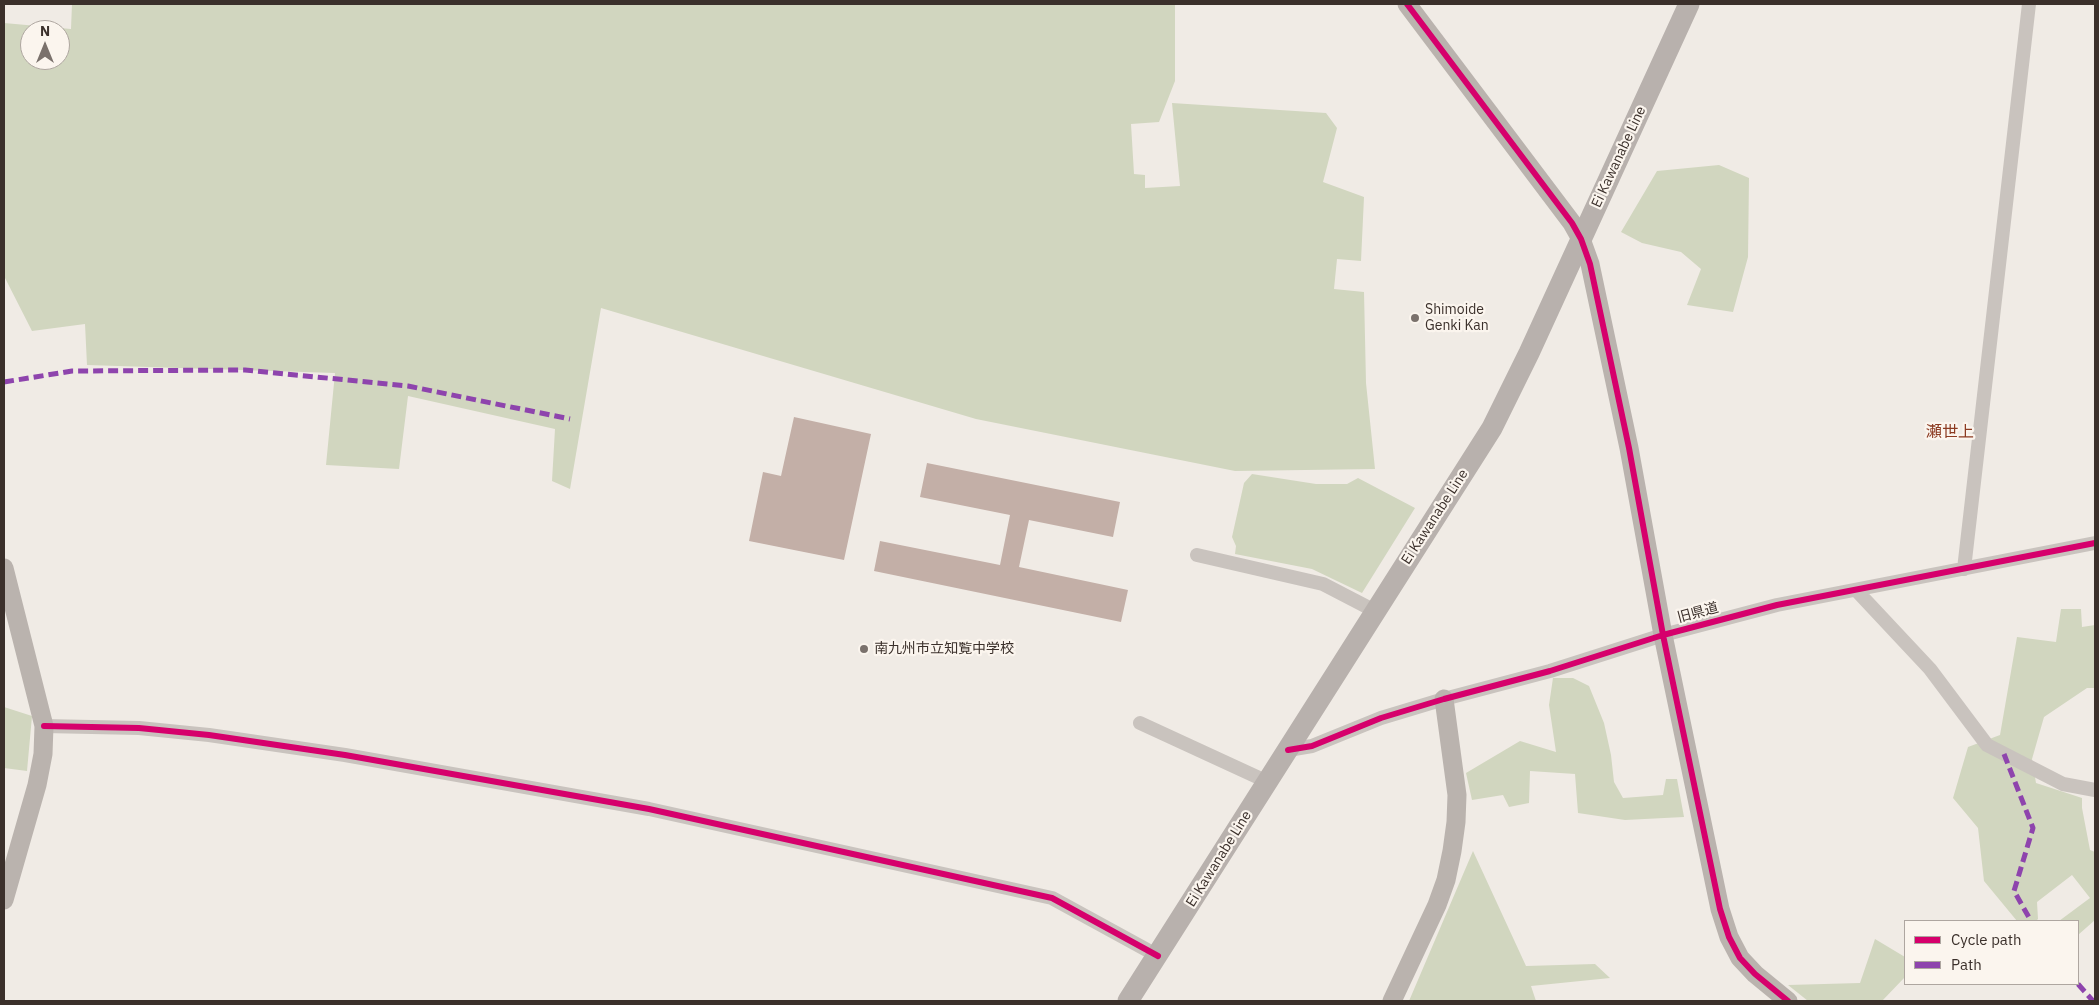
<!DOCTYPE html>
<html>
<head>
<meta charset="utf-8">
<style>
	body { margin:0 }
	#map { position:relative; width:2099px; height:1005px; overflow:hidden; background:#f0ebe5; font-family:"IBM Plex Sans",sans-serif }
	canvas { display:block }
	.frame { position:absolute; inset:0; border:5px solid #3b302b; pointer-events:none }
	.legend { position:absolute; left:1904px; top:920px; width:175px; height:65px; box-sizing:border-box; background:#fbf5ee; border:1px solid #aea6a0; margin:0; padding:6px 9px; list-style:none; font-size:15px; color:#3b302b }
	.legend li { display:flex; align-items:center; gap:10px; height:25px }
	.legend b { width:25px; border:1px solid #aea6a0 }
	.north { position:absolute; left:20px; top:20px; width:50px; height:50px; box-sizing:border-box; background:#fbf5ee; border:1px solid #aea6a0; border-radius:50%; rotate:0deg; font-size:14px; font-weight:700; line-height:20px; text-align:center; color:#3b302b }
	.north::after { content:''; display:block; margin:auto; width:18px; height:22px; background:#7a716c; clip-path:polygon(50% 0,100% 100%,50% 72%,0 100%) }
</style>
</head>
<body>
<div id="map">
<canvas width="2099" height="1005"></canvas>
<div class="frame"></div>
<ul class="legend">
<li><b style="height:6px;background:#d6006c"></b>Cycle path</li>
<li><b style="height:6px;background:#8e44ad"></b>Path</li>
</ul>
<div class="north">N</div>
</div>
<script>
const context = document.querySelector('canvas').getContext('2d');
context.lineJoin = 'round';
function fillPath(path, color) {
  context.fillStyle = color;
  context.fill(path, 'evenodd');
}
function shape(rows) {
  const path = new Path2D();
  for (const r of rows) {
    path.moveTo(r[0], r[1]);
    for (let i = 2; i < r.length; i += 2) path.lineTo(r[i], r[i + 1]);
  }
  return path;
}
function strokePath(path, color, width, dash) {
  context.strokeStyle = color;
  context.lineWidth = width;
  context.lineCap = dash ? 'butt' : 'round';
  context.setLineDash(dash || []);
  context.stroke(path);
}
function write(font, color, halo, rows, align = 'center') {
  context.font = font + ' "IBM Plex Sans","Noto Sans JP",sans-serif';
  context.lineWidth = 4.5;
  context.setLineDash([]);
  context.textBaseline = 'middle';
  context.strokeStyle = halo;
  context.fillStyle = color;
  for (const [text, x, y, turn = 0] of rows) {
    context.save();
    context.translate(x, y);
    context.rotate((+turn || 0) * Math.PI / 180);
    context.textAlign = isNaN(turn) ? turn : align;
    if (halo) context.strokeText(text, 0, 0);
    context.fillText(text, 0, 0);
    context.restore();
  }
}
const green = shape([
	[72,4,1175,4,1175,81,1159,122,1131,124,1134,174,1145,175,1145,188,1180,186,1172,103,1326,113,1337,128,1323,182,1364,197,1361,261,1337,259,1334,289,1364,292,1366,383,1375,469,1235,471,976,419,601,308,570,489,552,481,555,429,408,396,399,469,326,465,335,373,87,365,85,324,32,331,4,276,4,23,71,29],
	[30,30,60,30,60,60,30,60],
	[1719,165,1749,178,1748,257,1733,312,1687,305,1701,269,1681,252,1642,243,1621,232,1657,171],
	[1252,474,1316,484,1347,484,1358,478,1415,508,1362,593,1312,569,1235,554,1236,546,1232,537,1244,483],
	[2061,609,2081,609,2082,627,2095,625,2095,688,2087,688,2044,717,2032,759,2036,783,2082,798,2082,808,2090,850,2095,852,2095,920,2078,935,2078,921,2059,921,2090,898,2072,875,2037,902,2038,919,2036,921,2017,921,1984,881,1978,828,1953,798,1968,747,2000,735,2017,637,2056,642],
	[1553,678,1573,678,1589,686,1604,723,1611,755,1614,782,1623,798,1663,795,1666,779,1677,779,1684,817,1625,820,1578,813,1575,774,1530,771,1529,803,1509,807,1503,795,1472,800,1466,773,1520,741,1556,752,1549,705],
	[4,707,32,716,27,771,4,768],
	[1473,851,1526,966,1595,964,1610,978,1531,986,1536,1001,1409,1001],
	[1875,939,1905,957,1905,977,1882,1001,1808,1001,1788,985,1860,983]
]);
const building = shape([
	[794,417,871,434,844,560,749,541,763,472,781,476],
	[927,463,1120,502,1113,537,1029,520,1019,567,1128,590,1121,622,874,571,880,541,1000,565,1010,515,920,497]
]);
const street = shape([
	[1197,555,1323,584,1375,611],
	[1964,569,2029,4],
	[1856,590,1930,669,1987,745,2063,784,2095,790],
	[1140,723,1268,782],
	[44,726,139,728,209,735,345,755,649,809,1052,898,1158,956],
	[1288,750,1312,746,1381,718,1444,699,1550,671,1663,635,1777,605,2095,543]
]);
const secondary = shape([
	[1407,4,1572,223,1581,239,1590,264,1629,448,1663,635,1720,909,1729,937,1740,958,1755,974,1788,1001],
	[4,568,44,726,43,754,37,785,4,900],
	[1392,1001,1437,905,1446,880,1452,851,1456,822,1457,795,1444,699]
]);
const primary = shape([
	[1128,1001,1492,428,1529,353,1689,4]
]);
const quiet = shape([
	[4,382,72,371,245,370,408,386,570,419],
	[2004,754,2033,828,2014,891,2031,921],
	[2078,984,2093,1001]
]);
const cycleway = shape([
	[1407,4,1572,223,1581,239,1590,264,1629,448,1663,635,1720,909,1729,937,1740,958,1755,974,1788,1001],
	[44,726,139,728,209,735,345,755,649,809,1052,898,1158,956],
	[1288,750,1312,746,1381,718,1444,699,1550,671,1663,635,1777,605,2095,543]
]);
const markers = [
	[1415,318,5,"#7a716c"],
	[864,649,5,"#7a716c"]
];
const streetNames = [
	["Ei Kawanabe Line",1619,157,-65],
	["Ei Kawanabe Line",1435,517,-57],
	["旧県道",1698,613,-15],
	["Ei Kawanabe Line",1219,859,-58]
];
const poiNames = [
	["Shimoide",1425,310],
	["Genki Kan",1425,326],
	["南九州市立知覧中学校",874,649]
];
const quarterNames = [
	["瀬世上",1950,432]
];
fillPath(green, '#d1d6bf');
fillPath(building, '#c3afa7');
strokePath(street, '#c9c3be', 14);
strokePath(secondary, '#bab3ae', 19);
strokePath(primary, '#b8b1ad', 21);
strokePath(quiet, '#8e44ad', 5, [10, 5]);
strokePath(cycleway, '#d6006c', 6);
for (const [x, y, r, color] of markers) {
  const dot = new Path2D();
  dot.arc(x, y, r, 0, 2 * Math.PI);
  context.fillStyle = color;
  context.fill(dot);
  strokePath(dot, '#fbf5ee', 2);
}
write('14px', '#3b302b', '#fbf5ee', streetNames);
write('14px', '#3b302b', '#fbf5ee', poiNames, 'left');
write('16px', '#8c3b22', '#fbf5ee', quarterNames);
</script>
</body>
</html>
